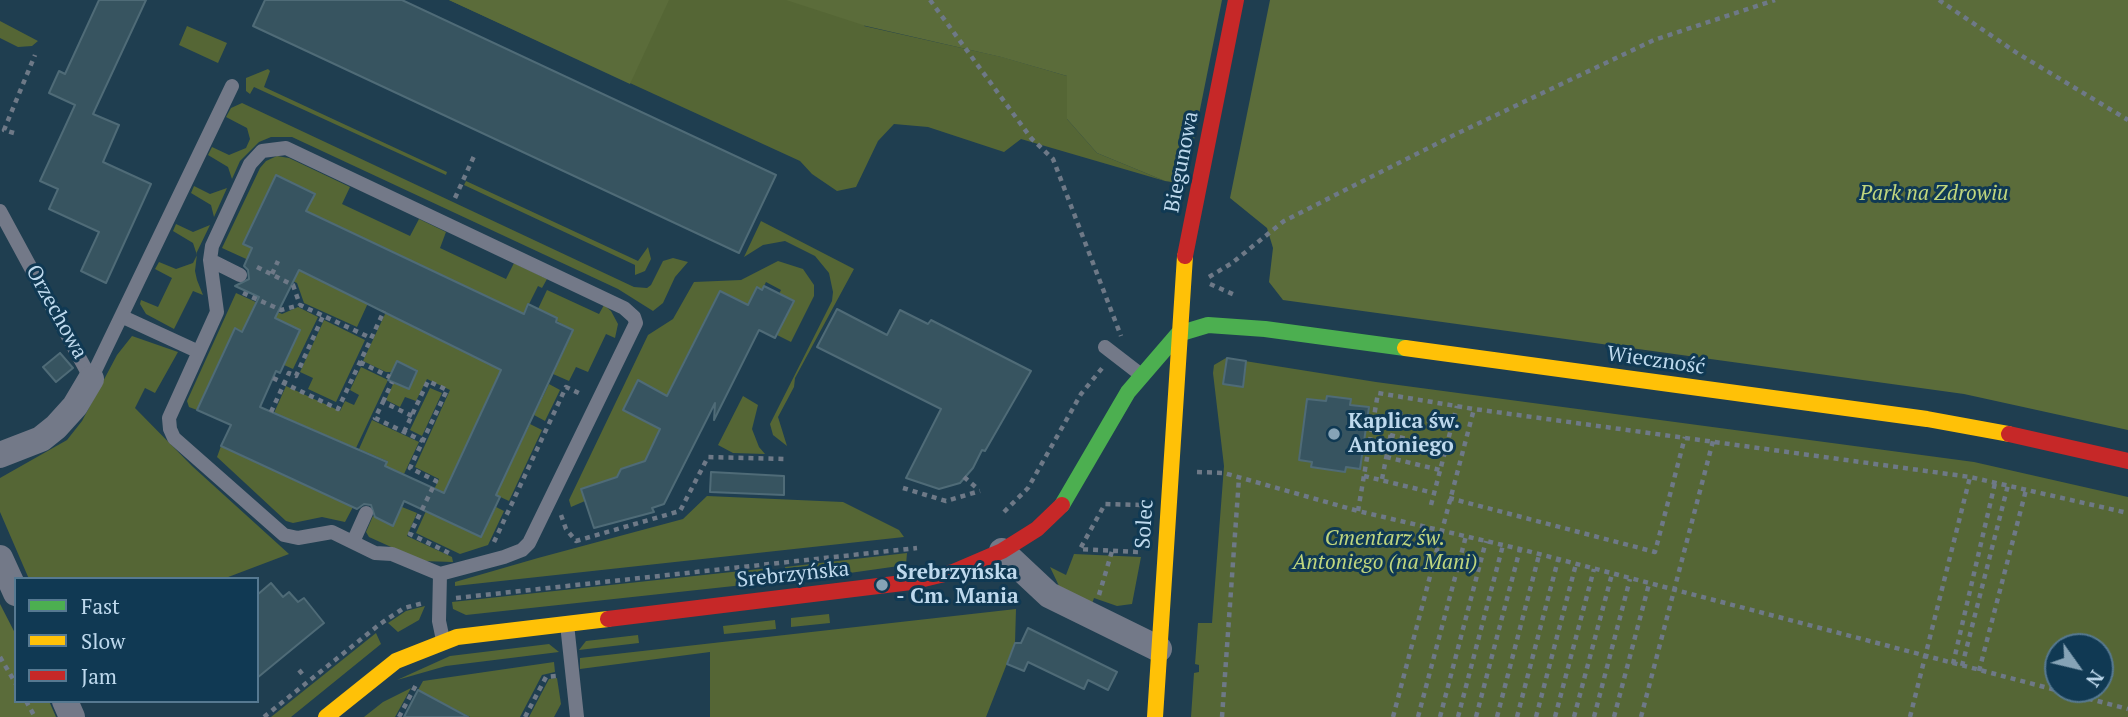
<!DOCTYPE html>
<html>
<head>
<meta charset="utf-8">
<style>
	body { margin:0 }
	#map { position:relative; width:2128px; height:717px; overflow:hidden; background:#1f3e50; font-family:"PT Serif",serif }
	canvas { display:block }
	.legend { position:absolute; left:14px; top:577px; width:245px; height:126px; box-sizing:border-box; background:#103953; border:2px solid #567991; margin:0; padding:9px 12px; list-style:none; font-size:21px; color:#bed9ed }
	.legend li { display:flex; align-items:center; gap:14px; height:35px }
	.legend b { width:35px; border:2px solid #567991 }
	.north { position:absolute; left:2044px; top:633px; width:70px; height:70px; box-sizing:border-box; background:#103953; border:2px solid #567991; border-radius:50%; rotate:124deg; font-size:19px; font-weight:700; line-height:28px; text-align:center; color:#bed9ed }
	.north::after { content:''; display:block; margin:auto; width:24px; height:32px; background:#86a3b6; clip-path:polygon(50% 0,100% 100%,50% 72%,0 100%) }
</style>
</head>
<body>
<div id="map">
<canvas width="2128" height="717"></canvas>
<ul class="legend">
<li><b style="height:9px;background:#4caf50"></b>Fast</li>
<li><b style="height:9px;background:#ffc107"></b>Slow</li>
<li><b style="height:9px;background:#c62828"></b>Jam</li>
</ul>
<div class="north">N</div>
</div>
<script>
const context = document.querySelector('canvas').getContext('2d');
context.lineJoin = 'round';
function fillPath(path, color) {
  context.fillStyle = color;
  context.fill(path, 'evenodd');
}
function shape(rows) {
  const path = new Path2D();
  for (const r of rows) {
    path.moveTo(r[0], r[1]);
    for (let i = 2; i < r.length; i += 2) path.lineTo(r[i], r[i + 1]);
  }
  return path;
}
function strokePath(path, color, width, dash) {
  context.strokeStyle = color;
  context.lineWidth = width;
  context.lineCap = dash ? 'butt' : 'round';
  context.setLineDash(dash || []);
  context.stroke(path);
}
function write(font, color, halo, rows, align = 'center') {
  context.font = font + ' "PT Serif",serif';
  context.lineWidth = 6;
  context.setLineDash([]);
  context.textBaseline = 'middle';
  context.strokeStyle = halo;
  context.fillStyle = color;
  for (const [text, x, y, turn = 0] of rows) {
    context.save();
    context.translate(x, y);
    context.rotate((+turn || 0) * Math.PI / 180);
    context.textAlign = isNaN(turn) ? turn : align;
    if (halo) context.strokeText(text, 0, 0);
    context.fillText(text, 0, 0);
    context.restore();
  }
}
const green = shape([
	[449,0,891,0,864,26,1002,57,1067,76,1067,119,1097,153,1165,181,1021,139,1004,152,928,127,894,124,878,141,856,187,837,191,812,174,800,161],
	[0,21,38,41,32,46,18,47,0,38],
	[187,26,227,43,218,63,179,45],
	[268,69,270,71,264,87,447,172,446,175,254,87,250,94,246,91,246,78],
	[242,103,634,287,647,288,651,285,663,261,673,258,688,262,675,277,663,303,653,311,618,289,292,137,271,137,259,142,240,161,232,179,228,167,208,155,212,147,229,155,246,148,250,139,247,128,226,117,231,108],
	[277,156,289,158,350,187,342,204,410,236,419,219,446,232,440,248,506,279,514,263,547,279,542,288,538,286,524,314,306,211,314,193,276,176,244,244,271,257,266,268,222,248,260,168,266,161],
	[466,181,638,261,648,247,651,259,645,271,635,275,635,265,464,185],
	[194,186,210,194,227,188,214,217,211,205,191,193],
	[761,221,854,269,795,378,794,387,778,417,787,446,773,435,770,424,832,301,833,292,829,273,815,256,785,241,763,245,744,257],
	[176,224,193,232,210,225,196,254,197,254,195,271,197,280,203,295,193,291,174,329,146,314,140,304,141,300,158,307,172,278,155,269,159,262,176,269,193,263,197,255,193,243,173,231],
	[778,261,803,269,814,285,814,296,791,342,777,335,793,301,779,294,781,290,766,282,762,290,757,288,748,305,720,292,667,396,637,381,623,410,661,429,645,461,621,469,617,477,585,501,571,507,569,500,648,335,673,319,694,282,741,280],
	[281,262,368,303,357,327,304,303,297,283,276,274],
	[547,290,599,314,604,305,611,311,618,324,615,338,606,334,588,372,576,367,569,381,553,374,573,331,538,309],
	[236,293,282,314,298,307,318,317,293,369,284,365,300,330,276,318,242,332,235,328,197,410,189,407,187,401],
	[386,312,501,370,439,503,430,498,439,479,415,467,450,390,427,379,416,401,405,397,400,407,386,400,394,382,408,389,417,370,397,361,392,372,386,372,363,361],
	[324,320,365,340,336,402,308,389,313,378,300,372],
	[132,336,178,352,155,393,145,388,135,408,192,466,289,554,223,579,29,579,0,512,0,478,67,440,82,421,117,355],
	[1226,358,1376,382,1974,462,2128,497,2128,717,1191,717,1194,673,1199,672,1199,665,1195,664,1198,623,1212,623,1224,466,1213,373,1214,365],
	[2058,647,2100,647,2100,689,2058,689],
	[361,367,388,380,356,448,274,413,286,386,340,411,345,401,354,405,359,395,350,390],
	[549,384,560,390,545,421,534,415],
	[430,388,442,393,422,436,410,430],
	[743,396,758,405,752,429,759,447,765,454,733,453,718,445],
	[372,420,419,442,404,474,385,466,387,461,359,449],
	[530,424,542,430,509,501,496,495],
	[221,446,353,507,345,522,322,517,293,523,286,521,217,457],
	[707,496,843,502,899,530,904,537,455,586,455,582,538,558,683,519],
	[402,507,417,513,407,536,452,557,453,562,422,561,369,537,366,532,373,516,393,525],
	[496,507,504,511,488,545,460,554,416,533,426,511,481,537],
	[907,553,906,565,786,582,785,567],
	[1074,554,1141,557,1132,604,1117,606,1094,598,1092,604,1059,586,1050,567,1066,575],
	[769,568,771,582,466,615,453,609,452,602],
	[425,606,419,620,398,632,388,623,406,611],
	[1016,609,1015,643,986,717,710,717,710,652,580,669,580,658],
	[829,614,830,623,791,627,791,618],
	[775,620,776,629,724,634,723,626],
	[376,633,381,644,291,717,271,717],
	[638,635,639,643,579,650,586,641],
	[549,644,559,652,446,666,397,680,450,656],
	[554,662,555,672,542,675,520,717,470,717,418,690,423,681],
	[557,678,561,704,554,717,529,717,549,679],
	[411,688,395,717,364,717,383,702]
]);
const forest = shape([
	[449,0,669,0,630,84],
	[786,0,1222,0,1185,184,1165,181,1097,153,1067,119,1067,76,1001,57,866,26],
	[1270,0,2128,0,2128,430,1964,394,1283,300,1269,282,1273,248,1267,228,1230,198],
	[0,604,16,635,16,701,49,701,56,717,0,717]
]);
const building = shape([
	[99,0,146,0,93,114,119,125,103,162,151,184,106,283,81,271,99,232,49,209,58,189,40,181,75,105,49,93,59,71,65,74,99,0],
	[265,0,402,0,776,175,739,253,253,26,265,0],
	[276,175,315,194,306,211,524,314,528,304,557,318,556,322,573,330,496,495,500,497,481,537,404,501,393,526,375,517,371,505,364,504,357,509,221,446,231,425,197,410,235,328,242,332,259,297,235,286,249,279,248,270,244,266,252,248,243,244,276,175],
	[299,270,501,370,444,493,385,466,387,462,260,407,276,371,280,373,300,330,275,318,299,270],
	[764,286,794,301,775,338,759,330,714,420,715,403,664,504,652,508,654,512,594,528,581,489,617,477,621,469,645,461,660,429,623,410,638,380,667,396,720,291,748,305,757,287,762,290,764,286],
	[837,309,887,335,900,310,928,324,931,320,1031,371,985,451,982,450,973,468,960,483,939,489,906,478,941,409,817,347,837,309],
	[60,353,73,368,56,382,43,367,60,353],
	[1227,358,1246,361,1243,387,1223,384,1227,358],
	[397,361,417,371,409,389,388,380,397,361],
	[1327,396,1351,399,1350,405,1369,407,1360,469,1346,467,1345,472,1311,467,1312,462,1299,460,1307,399,1326,401,1327,396],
	[711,472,784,476,784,495,710,492,711,472],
	[271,583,283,597,289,592,298,602,304,598,324,623,257,678,257,595,271,583],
	[1028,628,1117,672,1108,690,1088,680,1084,689,1028,662,1024,671,1007,664,1015,643,1021,643,1028,628],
	[418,690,468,717,404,717,418,690]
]);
const path = shape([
	[930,0,1031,138,1053,159,1121,336],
	[1939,0,2017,53,2128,120],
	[14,133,4,130,35,55],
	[455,198,475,154],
	[257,267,293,285,300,305],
	[272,274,278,261],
	[1209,277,1232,263,1284,221,1452,136,1654,40,1775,0],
	[1210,284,1237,296],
	[243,293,281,310,300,305,371,338],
	[360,362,390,377],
	[273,378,338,409,384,311],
	[383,402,392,382],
	[271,412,289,373,296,376,323,316],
	[412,416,383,402,375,418,423,441],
	[404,432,428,381,447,390,410,468,436,481,410,534,449,553],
	[1390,435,1445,448],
	[1386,457,1440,470],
	[1197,472,1224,473,1358,511,1520,549,2128,709],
	[1364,476,1434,493],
	[964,477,979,490],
	[1382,479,1395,413,1451,426],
	[903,488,946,501,980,491],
	[1449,498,1655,552,1685,437],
	[1431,505,1457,406],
	[1358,511,1378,393,1474,409,1970,477,2128,513],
	[1004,512,1028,488,1081,394,1103,367],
	[561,515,566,529,576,541,680,511,708,457,784,459],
	[494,542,566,387,581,394],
	[1138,552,1080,549,1105,504,1141,505],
	[1099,595,1112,551],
	[456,598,917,548],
	[0,657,16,684],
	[1953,664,1995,483],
	[1962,666,2008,485],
	[299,670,304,676],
	[1979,671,2026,490],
	[26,701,35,717],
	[264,717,380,624,404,608,423,603],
	[399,717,417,683],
	[525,717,546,677,556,676],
	[1222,717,1239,478],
	[1393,717,1474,409],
	[1418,717,1466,536],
	[1440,717,1486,541],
	[1458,717,1503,545],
	[1476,717,1520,549],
	[1497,717,1539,555],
	[1517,717,1558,560],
	[1536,717,1576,564],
	[1555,717,1594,569],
	[1574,717,1612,574],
	[1594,717,1630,579],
	[1614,717,1649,584],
	[1641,717,1713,441],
	[1910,717,1970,477]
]);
const lane = shape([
	[0,211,91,379],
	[210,260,240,275],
	[123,317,199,352],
	[1105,347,1140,374],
	[91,379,232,86],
	[353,542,366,513],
	[440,574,392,554,375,553,332,532,298,538,284,535,174,438,170,429,169,418,217,312,210,260,212,246,250,164,262,151,286,148,624,308,634,317,636,323,529,543,522,550,504,557,440,574,439,621,443,640],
	[567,624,577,717]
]);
const street = shape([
	[0,455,41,439,56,427,75,406,91,379],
	[1002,551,1049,595,1159,649],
	[0,558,16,593],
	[65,701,72,717]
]);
const fast = shape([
	[1062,505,1128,392,1178,334,1208,325,1265,329,1405,348]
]);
const slow = shape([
	[1405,348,1927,419,2009,434],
	[326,717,396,661,457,637,608,619],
	[1155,717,1185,256]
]);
const jam = shape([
	[1185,256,1236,0],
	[2009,434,2128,461],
	[608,619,911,582,953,572,1002,551,1037,529,1062,505]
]);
const markers = [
	[1334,434,7,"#86a3b6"],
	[882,585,7,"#86a3b6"]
];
const streetNames = [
	["Biegunowa",1182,162,-79],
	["Orzechowa",56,312,61],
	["Wieczność",1656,361,8],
	["Solec",1145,524,-86],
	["Srebrzyńska",793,575,-6]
];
const parkNames = [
	["Park na Zdrowiu",1934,194],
	["Cmentarz św.",1385,539],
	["Antoniego (na Mani)",1385,563]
];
const poiNames = [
	["Kaplica św.",1348,422],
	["Antoniego",1348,446],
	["Srebrzyńska",896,573],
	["- Cm. Mania",896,597]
];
fillPath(green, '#556635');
fillPath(forest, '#5b6c3a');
fillPath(building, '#375460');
strokePath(building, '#4f6b77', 2);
strokePath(path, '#6e7987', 4.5, [5, 5]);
strokePath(lane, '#737988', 14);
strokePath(street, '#737988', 26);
strokePath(fast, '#4caf50', 16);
strokePath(slow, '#ffc107', 16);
strokePath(jam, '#c62828', 16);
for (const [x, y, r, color] of markers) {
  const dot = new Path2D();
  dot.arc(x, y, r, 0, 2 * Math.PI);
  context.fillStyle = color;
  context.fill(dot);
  strokePath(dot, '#103953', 2.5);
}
write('21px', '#bed9ed', '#103953', streetNames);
write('italic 21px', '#c0d67e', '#103953', parkNames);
write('bold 21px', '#bed9ed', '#103953', poiNames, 'left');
</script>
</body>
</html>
